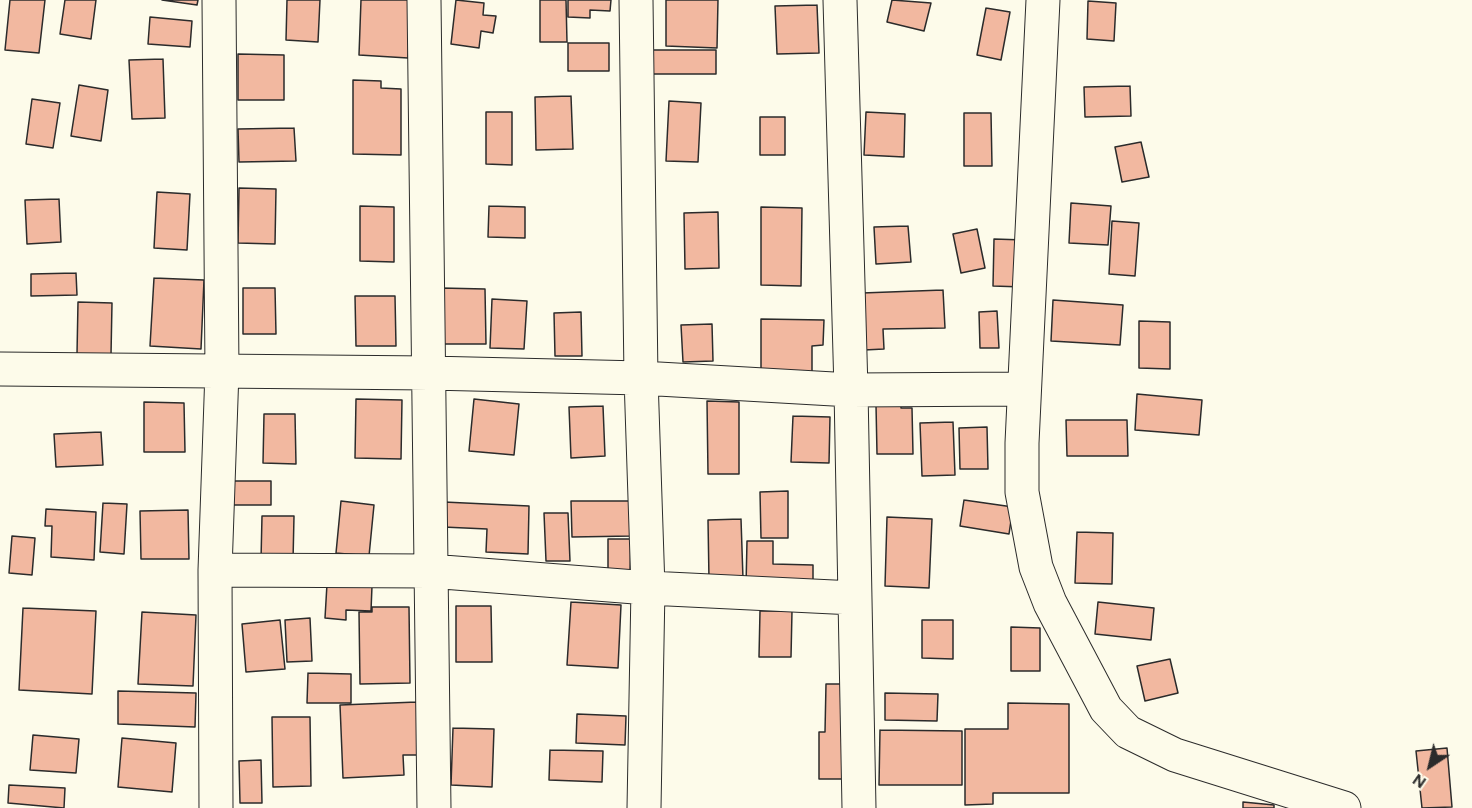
<!DOCTYPE html>
<html>
<head>
<meta charset="utf-8">
<style>
	body { margin:0 }
	#map { position:relative; width:1472px; height:808px; overflow:hidden; background:#fdfbea; font-family:"DM Sans",sans-serif }
	canvas { display:block }
	.north { position:absolute; left:1400px; top:736px; width:60px; height:60px; -webkit-text-stroke:4px #fdfbea; paint-order:stroke; rotate:215deg; font-size:16px; font-weight:700; line-height:24px; text-align:center; color:#2b2b2b }
	.north::after { content:''; display:block; margin:auto; width:21px; height:27px; background:#2b2b2b; clip-path:polygon(50% 0,100% 100%,50% 72%,0 100%) }
</style>
</head>
<body>
<div id="map">
<canvas width="1472" height="808"></canvas>
<div class="north">N</div>
</div>
<script>
const context = document.querySelector('canvas').getContext('2d');
context.lineJoin = 'round';
function fillPath(path, color) {
  context.fillStyle = color;
  context.fill(path, 'evenodd');
}
function shape(rows) {
  const path = new Path2D();
  for (const r of rows) {
    path.moveTo(r[0], r[1]);
    for (let i = 2; i < r.length; i += 2) path.lineTo(r[i], r[i + 1]);
  }
  return path;
}
function strokePath(path, color, width, dash) {
  context.strokeStyle = color;
  context.lineWidth = width;
  context.lineCap = dash ? 'butt' : 'round';
  context.setLineDash(dash || []);
  context.stroke(path);
}
const building = shape([
	[10,0,45,0,39,53,5,50,10,0],
	[65,0,96,0,91,39,60,34,65,0],
	[162,0,198,0,197,5,162,0],
	[287,0,320,0,318,42,286,40,287,0],
	[361,0,411,0,408,58,359,55,361,0],
	[456,0,484,3,483,15,496,16,493,33,481,31,479,48,451,44,456,0],
	[540,0,566,0,567,42,540,42,540,0],
	[568,0,611,0,610,11,590,10,590,18,568,17,568,0],
	[666,0,718,0,717,48,666,46,666,0],
	[892,0,931,3,924,31,887,22,892,0],
	[1088,1,1116,3,1114,41,1087,39,1088,1],
	[817,5,819,53,777,54,775,6,817,5],
	[986,8,1010,12,1001,60,977,55,986,8],
	[150,17,192,21,190,47,148,44,150,17],
	[568,43,609,43,609,71,568,71,568,43],
	[652,50,716,50,716,74,652,74,652,50],
	[238,54,284,55,284,100,238,100,238,54],
	[163,59,165,118,132,119,129,60,163,59],
	[353,80,381,81,381,88,401,89,401,155,353,154,353,80],
	[79,85,108,90,101,141,71,136,79,85],
	[1130,86,1131,116,1085,117,1084,87,1130,86],
	[571,96,573,149,536,150,535,97,571,96],
	[32,99,60,103,53,148,26,144,32,99],
	[669,101,701,103,698,162,666,161,669,101],
	[486,112,512,112,512,165,486,164,486,112],
	[866,112,905,114,904,157,864,155,866,112],
	[964,113,991,113,992,166,964,166,964,113],
	[760,117,785,117,785,155,760,155,760,117],
	[294,128,296,161,239,162,238,129,294,128],
	[1141,142,1149,177,1122,182,1115,147,1141,142],
	[239,188,276,189,275,244,238,243,239,188],
	[157,192,190,194,187,250,154,248,157,192],
	[59,199,61,242,27,244,25,200,59,199],
	[1071,203,1111,206,1108,245,1069,243,1071,203],
	[360,206,394,207,394,262,360,261,360,206],
	[489,206,525,207,525,238,488,237,489,206],
	[761,207,802,208,801,286,761,285,761,207],
	[718,212,719,268,685,269,684,213,718,212],
	[1112,221,1139,223,1135,276,1109,274,1112,221],
	[908,226,911,262,876,264,874,227,908,226],
	[977,229,985,268,961,273,953,234,977,229],
	[994,239,1024,240,1023,287,993,286,994,239],
	[76,273,77,295,31,296,31,274,76,273],
	[154,278,204,280,201,349,150,346,154,278],
	[243,288,275,288,276,334,243,334,243,288],
	[441,288,485,289,486,344,441,344,441,288],
	[943,290,945,328,883,329,884,349,864,350,862,293,943,290],
	[355,296,395,296,396,346,356,346,355,296],
	[492,299,527,301,524,349,490,348,492,299],
	[1053,300,1123,305,1120,345,1051,341,1053,300],
	[78,302,112,303,111,355,77,354,78,302],
	[997,311,999,348,980,348,979,312,997,311],
	[581,312,582,356,555,356,554,313,581,312],
	[761,319,824,320,823,345,812,346,812,380,761,380,761,319],
	[1139,321,1170,322,1170,369,1139,368,1139,321],
	[712,324,713,361,683,362,681,325,712,324],
	[1137,394,1202,400,1199,435,1135,430,1137,394],
	[356,399,402,400,401,459,355,458,356,399],
	[474,399,519,404,514,455,469,451,474,399],
	[707,401,739,402,739,474,708,474,707,401],
	[144,402,184,403,185,452,144,452,144,402],
	[876,405,901,405,901,408,912,408,913,454,877,454,876,405],
	[603,406,605,456,571,458,569,407,603,406],
	[264,414,295,414,296,464,263,463,264,414],
	[793,416,830,417,829,463,791,462,793,416],
	[1066,420,1127,420,1128,456,1067,456,1066,420],
	[953,422,955,475,922,476,920,423,953,422],
	[987,427,988,469,960,469,959,428,987,427],
	[101,432,103,465,56,467,54,434,101,432],
	[227,481,271,481,271,505,227,505,227,481],
	[788,491,788,538,761,538,760,492,788,491],
	[964,500,1013,507,1009,534,960,526,964,500],
	[341,501,374,505,369,556,336,553,341,501],
	[571,501,631,501,632,536,572,537,571,501],
	[444,502,529,506,528,554,486,552,487,529,443,527,444,502],
	[103,503,127,504,124,554,100,552,103,503],
	[46,509,96,512,94,560,51,557,52,526,45,526,46,509],
	[188,510,189,559,141,559,140,511,188,510],
	[544,513,568,513,570,561,546,561,544,513],
	[262,516,294,516,293,561,261,560,262,516],
	[887,517,932,519,929,588,885,586,887,517],
	[741,519,743,579,709,580,708,520,741,519],
	[1077,532,1113,533,1112,584,1075,583,1077,532],
	[12,536,35,538,32,575,9,573,12,536],
	[608,539,631,539,630,573,608,573,608,539],
	[747,541,773,541,773,564,813,565,813,588,746,586,747,541],
	[327,584,372,586,371,611,346,610,346,620,325,618,327,584],
	[571,602,621,605,618,668,567,665,571,602],
	[1098,602,1154,608,1151,640,1095,634,1098,602],
	[456,606,491,606,492,662,456,662,456,606],
	[372,607,409,607,410,683,360,684,359,612,372,612,372,607],
	[23,608,96,611,92,694,19,690,23,608],
	[760,611,792,611,791,657,759,657,760,611],
	[142,612,196,615,193,686,138,684,142,612],
	[310,618,312,661,287,662,285,620,310,618],
	[280,620,285,669,246,672,242,624,280,620],
	[922,620,953,620,953,659,922,658,922,620],
	[1011,627,1040,628,1040,671,1011,671,1011,627],
	[1170,659,1178,693,1145,701,1137,666,1170,659],
	[308,673,351,674,351,703,307,703,308,673],
	[826,684,847,684,846,779,819,779,819,732,825,732,826,684],
	[118,691,196,693,195,727,118,724,118,691],
	[885,693,938,694,937,721,885,720,885,693],
	[417,702,420,755,403,755,404,775,343,778,340,705,417,702],
	[1008,703,1069,704,1069,793,993,793,993,804,965,805,965,729,1008,729,1008,703],
	[577,714,626,716,625,745,576,743,577,714],
	[272,717,310,717,311,786,273,787,272,717],
	[453,728,494,729,492,787,451,785,453,728],
	[880,730,962,731,962,785,879,785,880,730],
	[33,735,79,739,76,773,30,770,33,735],
	[122,738,176,743,172,792,118,787,122,738],
	[1447,748,1452,807,1422,808,1416,751,1447,748],
	[550,750,603,751,602,782,549,780,550,750],
	[261,760,262,803,240,803,239,761,261,760],
	[9,785,65,788,64,808,8,803,9,785],
	[1243,802,1274,805,1274,808,1243,808,1243,802]
]);
const minor = shape([
	[424,0,434,808],
	[636,0,641,378,648,588,644,808],
	[840,0,851,390,859,808],
	[1043,0,1022,443,1022,492,1036,567,1050,603,1106,709,1128,732,1175,755,1344,808],
	[0,369,429,373,641,378,851,390,1024,389],
	[215,570,430,571,648,588,854,598],
	[216,808,215,570,222,371,219,0]
]);
fillPath(building, '#f2b8a0');
strokePath(building, '#2b2b2b', 1.5);
strokePath(minor, '#2b2b2b', 35);
strokePath(minor, '#fdfbea', 33);
</script>
</body>
</html>
